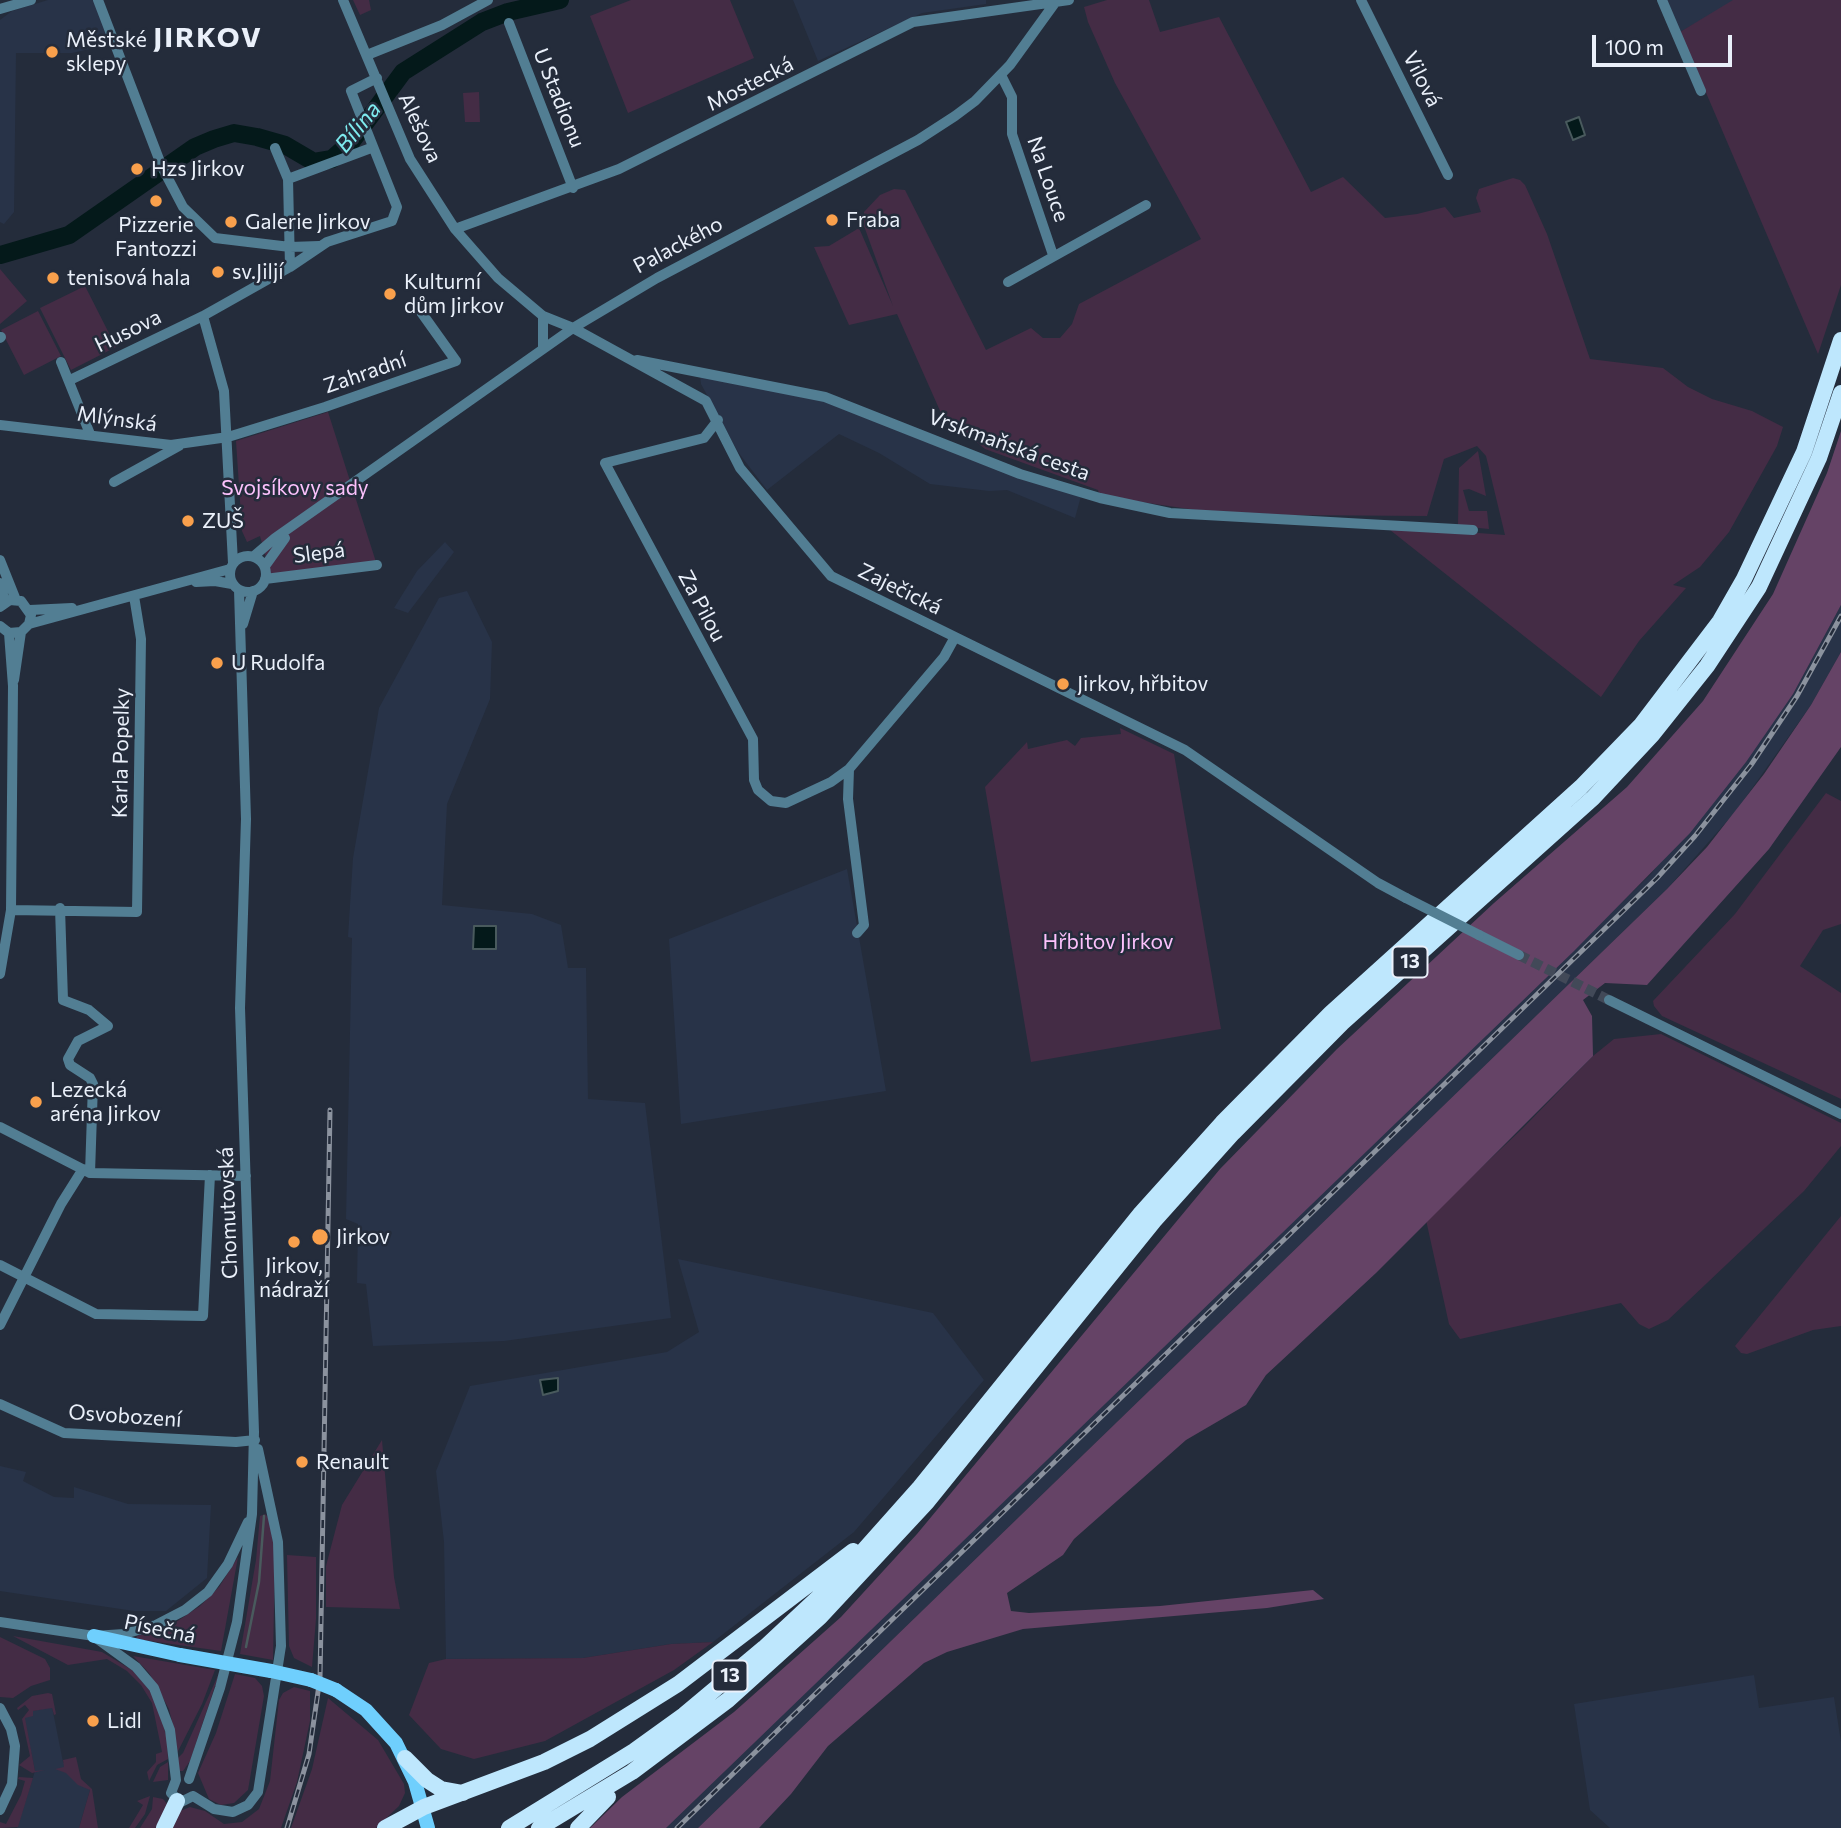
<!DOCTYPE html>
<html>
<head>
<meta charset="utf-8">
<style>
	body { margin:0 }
	#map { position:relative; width:1841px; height:1828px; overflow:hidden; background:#242c3b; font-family:Commissioner,sans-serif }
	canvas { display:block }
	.scale { position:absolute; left:1592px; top:35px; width:140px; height:32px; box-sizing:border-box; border:4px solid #eaf0fa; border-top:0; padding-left:9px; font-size:21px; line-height:24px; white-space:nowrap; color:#eaf0fa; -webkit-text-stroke:5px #242c3b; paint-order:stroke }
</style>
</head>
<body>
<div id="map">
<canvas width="1841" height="1828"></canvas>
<div class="scale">100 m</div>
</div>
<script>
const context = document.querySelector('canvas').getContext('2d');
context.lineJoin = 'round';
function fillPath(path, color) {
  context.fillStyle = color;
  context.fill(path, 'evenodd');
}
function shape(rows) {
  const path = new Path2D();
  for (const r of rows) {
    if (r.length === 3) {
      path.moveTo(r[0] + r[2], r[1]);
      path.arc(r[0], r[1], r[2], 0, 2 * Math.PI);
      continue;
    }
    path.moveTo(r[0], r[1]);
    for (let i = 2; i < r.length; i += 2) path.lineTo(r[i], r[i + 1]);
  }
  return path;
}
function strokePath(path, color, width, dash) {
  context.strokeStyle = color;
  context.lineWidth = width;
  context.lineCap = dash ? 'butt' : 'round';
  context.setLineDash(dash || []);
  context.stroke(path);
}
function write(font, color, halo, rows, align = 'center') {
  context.font = font + ' Commissioner,sans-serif';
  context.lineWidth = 5;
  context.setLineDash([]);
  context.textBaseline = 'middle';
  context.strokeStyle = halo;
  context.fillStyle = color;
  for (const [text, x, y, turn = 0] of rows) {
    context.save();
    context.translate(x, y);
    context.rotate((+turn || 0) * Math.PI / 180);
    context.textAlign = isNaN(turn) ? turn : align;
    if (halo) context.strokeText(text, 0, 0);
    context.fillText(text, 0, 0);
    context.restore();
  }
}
const built = shape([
	[48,0,94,0,112,44,72,53,16,53,14,212,4,224,0,222,0,20,12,11],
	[793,0,986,0,986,4,922,13,818,61],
	[1665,0,1733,0,1733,2,1680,32],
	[700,376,826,399,1081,496,1075,518,1007,490,989,491,930,484,879,453,839,434,767,490,738,452,701,384],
	[445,542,454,552,408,613,394,608,417,571],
	[467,591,492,642,490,699,447,804,442,905,532,914,561,925,568,968,586,968,588,1099,645,1103,671,1318,504,1341,373,1346,366,1284,357,1283,358,1224,346,1219,352,938,348,937,353,858,379,708,439,598],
	[1841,605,1841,652,1811,705,1736,811,1667,889,698,1828,666,1828,1651,874,1793,694],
	[847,869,886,1091,681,1124,669,939],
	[678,1259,933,1313,984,1380,854,1532,713,1642,671,1644,583,1658,446,1659,444,1542,436,1471,470,1386,667,1352,699,1332],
	[0,1466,26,1472,23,1481,54,1497,74,1498,74,1487,128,1504,211,1505,207,1578,166,1611,134,1611,0,1591],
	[1754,1675,1759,1708,1834,1697,1841,1742,1841,1828,1610,1828,1590,1810,1574,1704],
	[52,1707,63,1762,90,1790,79,1828,17,1828,35,1771,24,1718,32,1711]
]);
const green = shape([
	[353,0,369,0,371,10,360,15],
	[631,0,730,0,754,58,628,113,590,16],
	[1107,0,1149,0,1160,32,1219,17,1311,192,1343,177,1385,218,1417,214,1445,207,1454,218,1481,212,1476,198,1479,189,1513,178,1520,180,1525,185,1547,234,1590,359,1663,368,1688,387,1712,399,1752,411,1783,427,1777,446,1729,532,1700,567,1673,585,1686,588,1639,641,1601,697,1385,526,1505,535,1486,456,1477,446,1444,459,1427,516,1285,515,1196,510,1100,496,1098,490,985,449,941,413,897,314,849,325,814,247,829,246,859,228,893,306,864,226,864,212,880,195,894,189,905,190,986,350,1031,328,1043,338,1060,338,1072,324,1079,304,1201,239,1115,83,1088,22,1084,7],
	[1733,0,1841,0,1841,285,1818,354,1680,32],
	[479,92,480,122,465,122,463,93],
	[0,269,27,301,0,324],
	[85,286,116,347,71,370,40,308],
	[38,311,61,356,24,375,1,330],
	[328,412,376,562,271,576,260,536,247,542,242,531,236,441],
	[1478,451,1486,496,1469,489,1463,490,1469,511,1487,511,1489,529,1458,526,1459,468],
	[1120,728,1174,754,1221,1029,1031,1062,985,787,1027,742,1028,749,1067,740,1075,746,1081,738,1121,734],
	[1826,793,1841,801,1841,924,1823,930,1800,966,1841,993,1841,1099,1662,1016,1654,1006,1653,1001,1735,914],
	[1661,1034,1841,1123,1841,1146,1804,1191,1668,1320,1649,1329,1639,1324,1621,1303,1460,1339,1449,1324,1426,1220,1523,1128,1593,1056,1614,1039],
	[1841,1216,1841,1326,1813,1330,1747,1354,1741,1353,1735,1346],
	[382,1440,394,1577,400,1609,326,1607,326,1566,342,1505],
	[265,1514,269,1518,275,1554,273,1660,240,1654,256,1560,260,1516],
	[287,1555,316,1557,316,1619,312,1667,294,1658,289,1646],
	[238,1557,221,1651,136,1639,137,1636,176,1622,200,1606,219,1587],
	[13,1636,102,1652,132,1670,152,1693,159,1708,167,1739,168,1759,157,1765,149,1781,147,1772,156,1762,156,1754,162,1752,152,1703,141,1685,127,1671,107,1659,68,1665],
	[0,1637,45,1659,50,1668,50,1680,31,1686,13,1698,0,1697],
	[713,1642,674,1670,545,1741,474,1759,441,1749,409,1715,429,1663,446,1659,583,1658,671,1644],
	[133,1656,215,1670,202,1704,175,1757,174,1730,169,1709,149,1673],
	[220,1671,190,1761,183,1771,179,1771,175,1761,183,1753],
	[235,1674,255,1678,262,1686,264,1696,248,1790,234,1803,221,1805,209,1799,198,1773,216,1733],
	[294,1687,310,1691,310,1721,297,1782,281,1828,168,1828,180,1811,190,1807,205,1811,224,1824,242,1822,259,1809,270,1781,279,1700,283,1693],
	[48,1693,52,1694,56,1714,54,1715,52,1708,33,1711,33,1716,25,1718,35,1771,45,1770,32,1773,19,1765,30,1756,22,1719,29,1710,25,1705,18,1710,17,1708,32,1696],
	[328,1698,378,1740,404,1784,405,1793,399,1806,376,1828,291,1828,312,1769],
	[76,1757,81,1779,92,1789,98,1828,79,1828,90,1790,78,1785,66,1773,55,1769,64,1767,63,1760],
	[168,1762,168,1780,153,1782,160,1767],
	[19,1777,33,1778,18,1827,0,1828,0,1822,6,1824,21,1795,25,1781,18,1779],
	[150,1796,145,1814,135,1828,129,1828,143,1805,137,1801],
	[153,1797,163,1799,168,1805,159,1828,140,1828,152,1809]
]);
const forest = shape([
	[1841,431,1841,605,1793,694,1746,762,1690,833,1574,951,666,1828,590,1828,622,1797,734,1712,841,1617,917,1534,1220,1169,1337,1049,1494,903,1627,787,1703,701,1773,594,1827,473],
	[1841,652,1841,747,1769,849,1647,985,1605,983,1583,1000,1592,1016,1593,1056,1376,1273,1266,1375,1246,1405,1186,1440,1074,1539,1063,1555,1007,1593,1011,1611,1029,1613,1160,1606,1313,1590,1324,1599,1267,1608,1023,1629,947,1652,924,1663,828,1746,791,1794,759,1828,698,1828,1667,889,1707,847,1764,774,1811,705]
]);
const water = shape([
	[1579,117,1585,135,1573,140,1566,122,1579,117],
	[474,926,496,926,496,949,473,949,474,926],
	[558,1378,558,1391,543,1395,540,1380,558,1378]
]);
const stream = shape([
	[246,1647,259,1582,264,1516]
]);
const river = shape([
	[0,255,69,235,195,147,214,139,234,133,257,137,285,145,314,162,332,159,352,141,403,72,482,22,508,12,560,0]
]);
const minorTunnel = shape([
	[1519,955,1609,1000]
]);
const minor = shape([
	[98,0,162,167,183,207,215,238,290,247,319,246],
	[343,0,410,159,455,229,498,278,543,316,573,328,706,401,740,468,831,576,1185,750,1378,883,1406,898],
	[1361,0,1448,175],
	[1662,0,1701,91],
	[0,9,31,0],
	[509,23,573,188],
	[367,55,442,25,488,0],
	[1001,75,1012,97,1012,134,1053,255],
	[275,148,288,179,371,148],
	[288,179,290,267],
	[455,229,619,169,913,22,1069,0],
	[1008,282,1146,205],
	[203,316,224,391,233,563],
	[0,338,1,337],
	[543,348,543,316],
	[637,360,825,397,1020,474,1100,498,1170,513,1473,530],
	[61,362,90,434],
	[70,380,203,316,290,267,327,242,392,221,397,207,351,91,377,78],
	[718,420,704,438,605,463,753,739,754,780,758,790,771,801,786,803,831,782,849,769],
	[0,425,171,445,228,437,325,407,456,361,421,312],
	[114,482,179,446],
	[248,574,18],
	[254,556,275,538,573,328,657,278,918,140,955,116,975,101,1010,65,1057,0],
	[0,560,16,600],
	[265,566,285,538],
	[265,579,377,565],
	[196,582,215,581,232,584],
	[0,583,5,602],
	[0,607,10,600,21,601,31,615,29,624,21,632,9,633,0,626],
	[30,610,72,608],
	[29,624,230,569],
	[243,624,253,591],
	[14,680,21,632],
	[60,908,63,1000,89,1010,108,1026,78,1041,68,1059,70,1065,90,1078,93,1084,90,1173],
	[11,910,137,912,141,639,134,596],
	[857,933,864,925,848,799,849,769,944,657,955,637],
	[1479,935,1519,955],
	[0,974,11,910,13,686,9,633],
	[1609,1000,1841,1114],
	[0,1127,90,1173,246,1176],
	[0,1265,96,1314,203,1316,210,1175],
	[0,1325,61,1204,83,1169],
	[0,1404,64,1433,236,1442,255,1440],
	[0,1622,94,1636,124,1634,156,1625,185,1610,208,1592,228,1564,248,1522],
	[96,1638,136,1667,154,1688,170,1730,176,1780,171,1793,181,1802,193,1796],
	[0,1708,11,1729,15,1746,12,1784,0,1810],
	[189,1779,220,1688,237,1622,252,1514,254,1432,240,1008,246,819,239,590],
	[193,1796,214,1809,233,1812,248,1805,258,1792,281,1646,278,1542,258,1449]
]);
const major = shape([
	[94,1636,180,1655],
	[271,1671,311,1680],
	[336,1690,366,1710,396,1743,415,1782,428,1828]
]);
const highway = shape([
	[405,1758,427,1780,441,1789,463,1793],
	[164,1828,177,1801],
	[385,1828,424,1807,544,1762,590,1739,678,1684,853,1551],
	[509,1828,634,1751,684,1715,764,1648,839,1578,920,1487,1141,1213,1222,1123,1331,1013,1581,787,1641,725,1720,621,1744,579,1804,452,1841,340],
	[539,1828,632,1772,728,1700,820,1617,927,1502,1154,1221,1233,1133,1342,1023,1593,798,1652,735,1707,666,1759,587,1819,458,1841,393],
	[578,1828,608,1797]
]);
const rail = shape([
	[287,1828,309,1754,320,1678,330,1110],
	[677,1828,1657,878,1695,836,1751,765,1797,696,1841,616]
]);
const minorBridge = shape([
	[1406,898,1479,935]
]);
const majorBridge = shape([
	[180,1655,271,1671],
	[311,1680,336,1690]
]);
const markers = [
	[52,52,7,"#f9a04c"],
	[137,169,7,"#f9a04c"],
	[156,201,7,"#f9a04c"],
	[832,220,7,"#f9a04c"],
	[231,222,7,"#f9a04c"],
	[218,272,7,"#f9a04c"],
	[53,278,7,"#f9a04c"],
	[390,294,7,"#f9a04c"],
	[188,521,7,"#f9a04c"],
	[217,663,7,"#f9a04c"],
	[1063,684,7,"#f9a04c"],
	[36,1102,7,"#f9a04c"],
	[320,1237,9,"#f9a04c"],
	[294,1242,7,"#f9a04c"],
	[302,1462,7,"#f9a04c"],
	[93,1721,7,"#f9a04c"]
];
const shields = [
	[1410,962,35],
	[730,1676,35]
];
const shieldNames = [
	["13",1410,962],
	["13",730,1676]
];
const poiNames = [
	["Městské",66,40],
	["sklepy",66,64],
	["Hzs Jirkov",151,169],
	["Fraba",846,220],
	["Galerie Jirkov",245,222],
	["Pizzerie",156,225,"center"],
	["Fantozzi",156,249,"center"],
	["sv.Jiljí",232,272],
	["tenisová hala",67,278],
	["Kulturní",404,282],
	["dům Jirkov",404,306],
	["ZUŠ",202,521],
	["U Rudolfa",231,663],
	["Jirkov, hřbitov",1077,684],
	["Lezecká",50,1090],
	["aréna Jirkov",50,1114],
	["Jirkov",336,1237],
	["Jirkov,",294,1266,"center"],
	["nádraží",294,1290,"center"],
	["Renault",316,1462],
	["Lidl",107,1721]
];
const streetNames = [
	["Vilová",1422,79,63],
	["Mostecká",750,84,-27],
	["U Stadionu",559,98,68],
	["Alešova",420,128,65],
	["Na Louce",1048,179,71],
	["Palackého",678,245,-28],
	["Husova",128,331,-26],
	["Zahradní",365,373,-19],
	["Mlýnská",117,419,8],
	["Vrskmaňská cesta",1009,445,20],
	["Slepá",319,553,-7],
	["Zaječická",900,589,26],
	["Za Pilou",702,606,62],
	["Karla Popelky",121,753,-89],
	["Chomutovská",228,1213,-92],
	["Osvobození",125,1416,4],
	["Písečná",160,1629,12]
];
const parkNames = [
	["Svojsíkovy sady",295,488],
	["Hřbitov Jirkov",1108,942]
];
const waterNames = [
	["Bílina",358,127,-51]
];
const districtNames = [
	["JIRKOV",208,38]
];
fillPath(built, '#283348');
fillPath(green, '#442c45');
fillPath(forest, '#654366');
fillPath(water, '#04191a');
strokePath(water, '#495a5d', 2);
strokePath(stream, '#495a5d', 2.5);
strokePath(river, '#04191a', 18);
strokePath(minorTunnel, '#424958', 10, [10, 5]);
strokePath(minor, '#527e93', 10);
strokePath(major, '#6fcffd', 14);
strokePath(highway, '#bee7fd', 16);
strokePath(rail, '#8b929e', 5);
strokePath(rail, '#242c3b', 2.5, [8]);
strokePath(minorBridge, '#527e93', 10);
strokePath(majorBridge, '#6fcffd', 14);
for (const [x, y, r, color] of markers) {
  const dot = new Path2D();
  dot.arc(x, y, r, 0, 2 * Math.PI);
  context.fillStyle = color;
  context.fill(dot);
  strokePath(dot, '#242c3b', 2.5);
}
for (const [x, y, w] of shields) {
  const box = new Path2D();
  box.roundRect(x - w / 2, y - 15.5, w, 31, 5);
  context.fillStyle = '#242c3b';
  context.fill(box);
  strokePath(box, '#eaf0fa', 2);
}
write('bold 19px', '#eaf0fa', null, shieldNames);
write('21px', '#eaf0fa', '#242c3b', poiNames, 'left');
write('21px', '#eaf0fa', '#242c3b', streetNames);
write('21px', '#fcc1fc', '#242c3b', parkNames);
write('italic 23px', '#7eebef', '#242c3b', waterNames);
context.letterSpacing = '2px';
write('bold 28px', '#eaf0fa', '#242c3b', districtNames);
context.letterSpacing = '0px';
</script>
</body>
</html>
